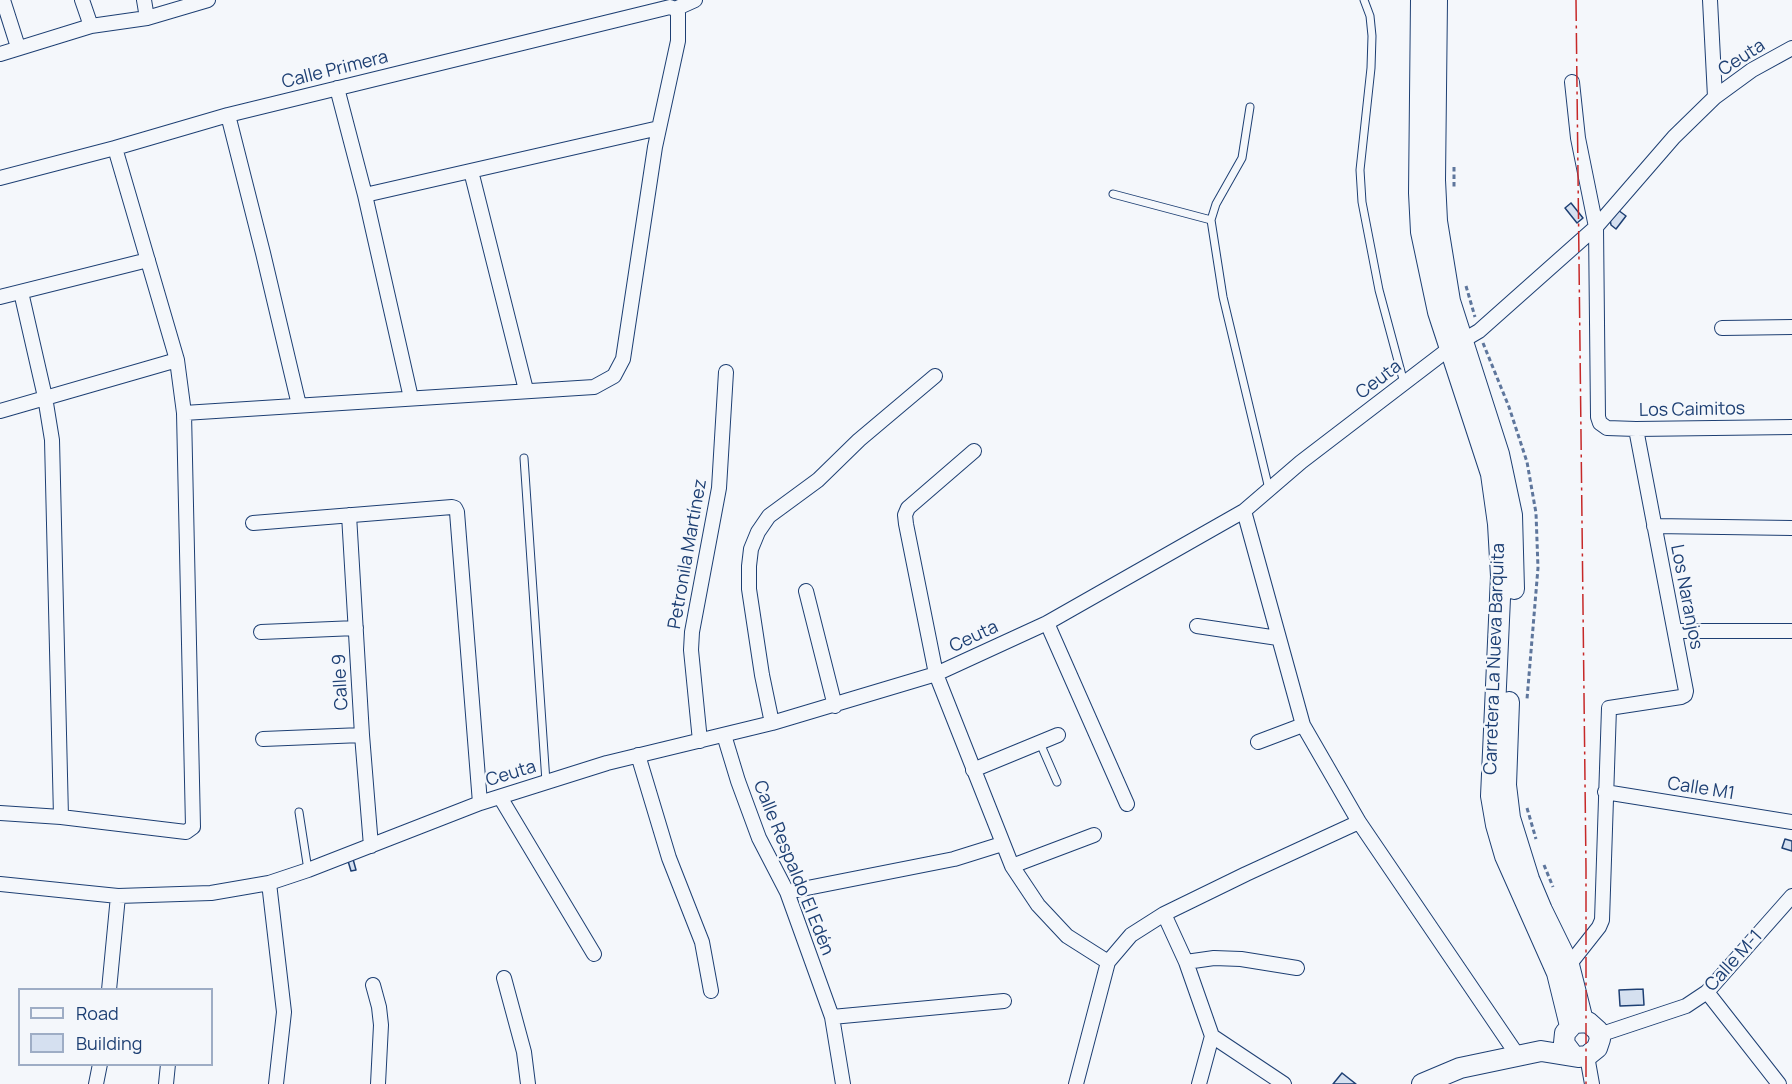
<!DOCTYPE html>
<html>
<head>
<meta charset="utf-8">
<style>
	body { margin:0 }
	#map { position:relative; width:1792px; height:1084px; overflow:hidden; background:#f4f7fb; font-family:Manrope,sans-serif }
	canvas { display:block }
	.legend { position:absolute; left:18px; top:988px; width:195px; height:78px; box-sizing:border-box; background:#f4f7fb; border:2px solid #9eadc5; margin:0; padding:8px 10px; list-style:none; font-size:18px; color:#1d3f73 }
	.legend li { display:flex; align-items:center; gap:12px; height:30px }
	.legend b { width:30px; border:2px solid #9eadc5 }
</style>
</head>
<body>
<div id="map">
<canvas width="1792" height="1084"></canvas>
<ul class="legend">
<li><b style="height:8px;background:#f4f7fb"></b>Road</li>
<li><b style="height:16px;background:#d5e0f0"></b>Building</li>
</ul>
</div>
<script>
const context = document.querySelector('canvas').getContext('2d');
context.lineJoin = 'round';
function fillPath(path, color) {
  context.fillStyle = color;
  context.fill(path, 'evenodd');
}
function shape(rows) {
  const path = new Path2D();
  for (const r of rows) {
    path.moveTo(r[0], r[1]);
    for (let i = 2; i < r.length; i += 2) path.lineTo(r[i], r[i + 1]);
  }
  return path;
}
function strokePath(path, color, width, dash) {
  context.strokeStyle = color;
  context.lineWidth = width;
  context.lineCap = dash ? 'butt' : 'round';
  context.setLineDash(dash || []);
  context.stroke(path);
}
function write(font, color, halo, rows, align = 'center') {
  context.font = font + ' Manrope,sans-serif';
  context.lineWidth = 4.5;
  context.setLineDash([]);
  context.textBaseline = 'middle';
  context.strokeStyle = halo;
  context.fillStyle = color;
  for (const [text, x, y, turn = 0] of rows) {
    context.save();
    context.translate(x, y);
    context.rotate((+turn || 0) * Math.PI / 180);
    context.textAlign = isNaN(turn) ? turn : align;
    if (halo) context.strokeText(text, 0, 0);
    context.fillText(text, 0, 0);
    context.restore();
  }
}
const building = shape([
	[1571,203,1583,218,1577,223,1565,208,1571,203],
	[1618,210,1626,216,1616,229,1611,225,1610,219,1618,210],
	[1785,839,1792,841,1792,851,1782,848,1785,839],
	[353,859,356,870,351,871,348,861,353,859],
	[1643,989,1644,1005,1620,1006,1619,990,1643,989],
	[1342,1073,1356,1084,1333,1084,1342,1073]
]);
const path = shape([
	[1454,167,1454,187],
	[1466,286,1475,317],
	[1483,343,1509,407,1527,462,1536,513,1538,568,1527,699],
	[1527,808,1536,839],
	[1544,865,1553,887]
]);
const lane = shape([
	[1364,0,1370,16,1372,36,1371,68,1360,170,1362,202,1379,290,1404,383],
	[1250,107,1242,158,1216,204,1211,220,1223,297,1269,489],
	[1113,194,1211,220],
	[524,458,546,782],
	[1040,743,1057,782],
	[299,812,308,870]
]);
const street = shape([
	[3,0,18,47],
	[82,0,91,26],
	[144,0,147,18],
	[1710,0,1715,97],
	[675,9,695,0],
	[0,54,91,26,147,18,208,0],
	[1572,82,1578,138,1596,227,1598,417,1600,423,1607,428,1636,429,1792,427],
	[337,88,365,195,411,398],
	[228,115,263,253,299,405],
	[471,171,526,390],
	[0,178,115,148,228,115,670,7,675,9,678,13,678,41,655,147,623,359,614,376,594,387,184,413],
	[365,195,659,128],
	[21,292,45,397,52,440,61,817],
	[0,297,148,260],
	[1722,328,1792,327],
	[0,411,177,360],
	[974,451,908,508,905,515,906,524,936,674,1012,866,1038,905,1067,936,1108,962],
	[1244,511,1303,725,1359,822,1518,1056],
	[349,515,362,735,371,846],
	[253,523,452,507,455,508,457,512,480,803],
	[1654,526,1792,528],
	[806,591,835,706],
	[1047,623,1127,804],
	[1197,626,1278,638],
	[1675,631,1792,631],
	[261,632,356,628],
	[772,723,762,675,749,589,749,566,751,549,758,532,769,516,818,480,859,440,935,376],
	[724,735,738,781,759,838,787,892,832,1017,843,1084],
	[263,739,362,735],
	[700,741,691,650,692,632,719,488,726,372],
	[1258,742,1303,725],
	[638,755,669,858,702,942,711,991],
	[973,770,1058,735],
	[1605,792,1792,822],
	[500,797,594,954],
	[0,813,61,817,186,832,193,827,184,413,177,360,115,148],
	[1012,866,1094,835],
	[269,883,284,1012,276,1084],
	[0,884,118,896,211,893,269,883,308,870,480,803,607,763,772,723,936,674,1047,623,1244,511,1301,462,1450,348,1479,331,1596,227,1674,137,1715,97,1752,70,1792,48],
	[787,892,954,859,1002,844],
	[1164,914,1186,962,1212,1036,1199,1084],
	[1186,962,1214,958,1241,959,1297,968],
	[1569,965,1599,927,1602,920,1609,708,1681,697,1685,695,1686,691,1636,429],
	[504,978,524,1052,528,1084],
	[373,985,379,1007,381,1025,378,1084],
	[109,990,118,896],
	[1707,992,1779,1084],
	[832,1017,1004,1001],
	[1599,1035,1686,1006,1707,992,1792,896],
	[1212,1036,1284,1084],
	[1587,1056,1592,1084],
	[96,1084,100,1064],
	[166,1084,168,1064],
	[1076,1084,1108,962,1131,935,1164,914,1246,874,1359,822]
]);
const secondary = shape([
	[1421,0,1419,193,1421,232,1438,312,1491,474,1498,524,1501,576,1491,796,1496,825,1505,856,1557,973,1570,1026],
	[1437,0,1435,180,1437,221,1450,301,1499,454,1512,515,1514,589],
	[1509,702,1506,785,1510,818,1529,879,1542,910,1569,965,1583,1021],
	[1422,1084,1460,1068,1541,1051,1578,1057,1587,1056,1597,1048,1600,1039,1598,1031,1588,1022,1574,1023,1565,1033,1564,1043,1573,1055]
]);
const power = shape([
	[1576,0,1586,868,1586,1084]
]);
const streetNames = [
	["Ceuta",1742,58,-33],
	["Calle Primera",335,70,-14],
	["Ceuta",1379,380,-37],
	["Los Caimitos",1692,410,-1],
	["Petronila Martínez",688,554,-80],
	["Los Naranjos",1686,597,79],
	["Ceuta",974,637,-25],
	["Carretera La Nueva Barquita",1495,659,-88],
	["Calle 9",341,682,-93],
	["Ceuta",511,774,-17],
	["Calle M1",1701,789,9],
	["Calle Respaldo El Edén",793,868,68],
	["Calle M-1",1734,961,-48]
];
fillPath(building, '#d5e0f0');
strokePath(building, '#1d3f73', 1.5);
strokePath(lane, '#1d3f73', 9);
strokePath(street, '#1d3f73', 16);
strokePath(secondary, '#1d3f73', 22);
strokePath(path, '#5e769c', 3, [4.5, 3]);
strokePath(lane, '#f4f7fb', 7);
strokePath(street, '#f4f7fb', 14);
strokePath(secondary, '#f4f7fb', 20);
strokePath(power, '#c62828', 1.5, [21, 4.5, 3, 4.5]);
write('18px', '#1d3f73', '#f4f7fb', streetNames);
</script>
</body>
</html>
